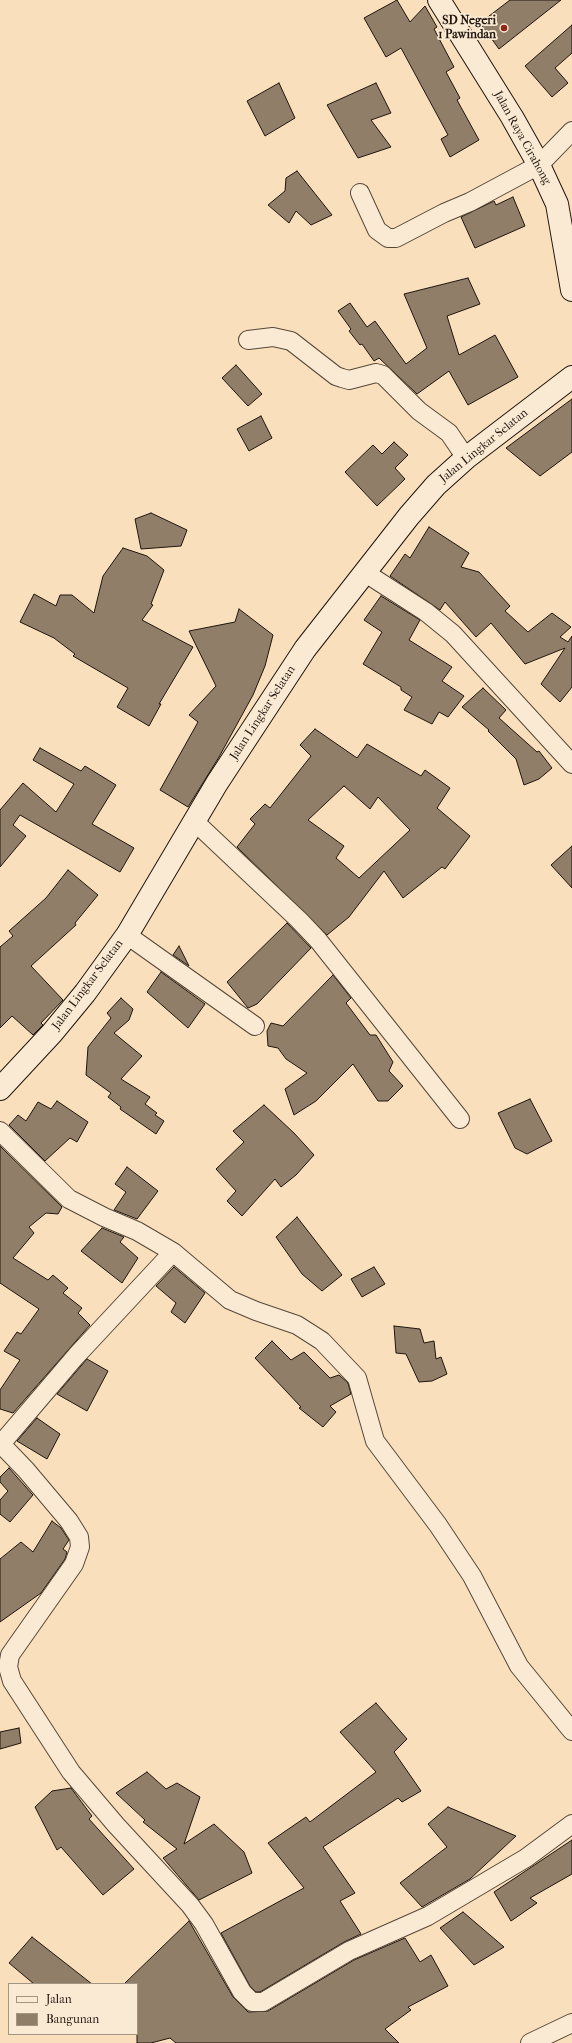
<!DOCTYPE html>
<html>
<head>
<meta charset="utf-8">
<style>
	body { margin:0 }
	#map { position:relative; width:572px; height:2043px; overflow:hidden; background:#f9dfbb; font-family:"IM FELL French Canon",serif }
	canvas { display:block }
	.legend { position:absolute; left:8px; top:1983px; width:130px; height:52px; box-sizing:border-box; background:#fbead3; border:1px solid #a39584; margin:0; padding:5px 7px; list-style:none; font-size:12px; color:#1f150e }
	.legend li { display:flex; align-items:center; gap:8px; height:20px }
	.legend b { width:20px; border:1px solid #a39584 }
</style>
</head>
<body>
<div id="map">
<canvas width="572" height="2043"></canvas>
<ul class="legend">
<li><b style="height:5px;background:#fbead3"></b>Jalan</li>
<li><b style="height:11px;background:#907e68"></b>Bangunan</li>
</ul>
</div>
<script>
const context = document.querySelector('canvas').getContext('2d');
context.lineJoin = 'round';
function fillPath(path, color) {
  context.fillStyle = color;
  context.fill(path, 'evenodd');
}
function shape(rows) {
  const path = new Path2D();
  for (const r of rows) {
    path.moveTo(r[0], r[1]);
    for (let i = 2; i < r.length; i += 2) path.lineTo(r[i], r[i + 1]);
  }
  return path;
}
function strokePath(path, color, width, dash) {
  context.strokeStyle = color;
  context.lineWidth = width;
  context.lineCap = dash ? 'butt' : 'round';
  context.setLineDash(dash || []);
  context.stroke(path);
}
function write(font, color, halo, rows, align = 'center') {
  context.font = font + ' "IM FELL French Canon",serif';
  context.lineWidth = 3.5;
  context.setLineDash([]);
  context.textBaseline = 'middle';
  context.strokeStyle = halo;
  context.fillStyle = color;
  for (const [text, x, y, turn = 0] of rows) {
    context.save();
    context.translate(x, y);
    context.rotate((+turn || 0) * Math.PI / 180);
    context.textAlign = isNaN(turn) ? turn : align;
    if (halo) context.strokeText(text, 0, 0);
    context.fillText(text, 0, 0);
    context.restore();
  }
}
const building = shape([
	[397,0,410,22,425,6,437,27,434,29,454,67,446,72,460,98,457,100,479,140,450,157,441,139,448,135,401,48,386,57,364,18,397,0],
	[510,0,561,0,499,49,480,23,510,0],
	[572,25,572,53,555,68,568,83,552,97,525,66,572,25],
	[279,83,295,118,265,136,247,101,279,83],
	[376,83,391,113,371,120,391,147,358,158,327,105,376,83],
	[297,171,332,215,311,225,296,211,289,223,268,205,285,191,286,178,297,171],
	[513,197,525,226,475,248,461,217,494,201,496,205,513,197],
	[468,278,480,304,447,316,459,355,495,335,518,377,468,405,449,371,417,394,379,358,374,361,362,344,360,345,349,331,351,329,338,311,350,303,367,327,375,321,406,364,427,348,404,294,468,278],
	[236,365,262,394,248,406,222,378,236,365],
	[572,399,572,452,540,476,506,448,572,399],
	[261,416,272,438,249,451,237,429,261,416],
	[394,442,408,455,395,468,405,479,377,506,345,472,373,445,382,454,394,442],
	[151,513,187,530,181,546,141,549,135,519,151,513],
	[429,527,469,553,461,567,479,572,510,606,505,611,528,632,552,613,571,627,560,637,568,642,572,636,572,687,560,702,541,684,565,648,525,664,491,623,476,637,445,602,440,610,390,576,405,554,410,558,429,527],
	[123,548,147,556,164,570,151,604,153,605,142,620,193,647,159,704,161,704,149,726,117,707,128,688,73,656,75,654,54,638,20,622,34,594,56,606,60,595,72,595,94,613,103,576,123,548],
	[381,596,420,620,409,640,452,667,442,681,464,696,448,717,439,712,432,724,404,710,412,697,401,690,401,687,363,664,382,632,364,620,381,596],
	[239,609,273,635,265,666,253,695,219,757,188,807,160,790,198,722,189,715,216,686,189,631,235,622,239,609],
	[483,688,506,710,499,718,537,752,539,751,552,768,539,779,524,785,516,759,488,731,489,730,462,707,483,688],
	[315,729,357,758,367,744,421,776,425,770,450,788,437,808,470,836,445,869,442,867,403,898,384,871,349,917,327,935,237,847,255,824,250,819,265,804,270,808,311,756,300,745,315,729],
	[344,786,370,809,378,797,410,830,359,878,336,858,344,846,308,820,344,786],
	[40,748,81,771,85,766,116,785,92,824,134,848,120,872,20,815,13,825,26,836,0,867,0,810,23,783,56,812,74,784,33,760,40,748],
	[572,846,572,888,551,865,572,846],
	[68,870,98,895,75,923,76,925,31,966,63,1000,41,1023,43,1025,33,1035,12,1016,0,1028,0,947,13,936,9,931,46,898,68,870],
	[287,923,311,948,257,1004,248,1008,227,982,287,923],
	[179,946,189,966,173,955,179,946],
	[161,972,205,1004,188,1028,147,992,161,972],
	[333,975,351,998,346,1003,370,1035,376,1035,393,1062,389,1071,403,1086,388,1101,378,1101,353,1064,316,1101,294,1115,285,1089,307,1073,286,1059,278,1048,268,1046,267,1031,271,1023,283,1026,333,975],
	[121,998,133,1009,129,1020,114,1033,142,1056,121,1079,150,1097,145,1104,157,1113,155,1115,164,1121,156,1134,120,1109,121,1107,108,1097,111,1093,86,1075,88,1047,111,1018,107,1013,121,998],
	[530,1099,552,1141,527,1154,515,1148,498,1113,530,1099],
	[57,1101,88,1122,77,1142,70,1138,45,1161,9,1125,18,1115,26,1121,38,1102,51,1109,57,1101],
	[264,1105,294,1133,314,1155,296,1175,281,1187,275,1179,242,1216,227,1201,236,1191,216,1169,244,1142,233,1131,264,1105],
	[0,1146,62,1207,58,1214,46,1213,29,1227,34,1233,13,1258,48,1280,53,1275,68,1288,63,1293,82,1308,78,1313,90,1325,13,1413,0,1409,0,1390,20,1360,4,1351,17,1332,21,1334,39,1309,0,1283,0,1146],
	[127,1167,158,1191,137,1219,114,1210,126,1192,115,1184,127,1167],
	[297,1217,342,1275,322,1291,302,1274,276,1237,297,1217],
	[102,1228,124,1237,120,1242,138,1258,122,1283,81,1251,102,1228],
	[174,1267,205,1293,185,1323,171,1312,176,1303,156,1286,174,1267],
	[374,1267,385,1284,362,1297,351,1279,374,1267],
	[394,1326,420,1329,424,1343,434,1341,436,1359,441,1357,447,1374,432,1381,419,1382,406,1354,396,1353,394,1326],
	[272,1341,291,1360,304,1352,330,1378,339,1375,348,1383,351,1394,330,1406,336,1412,323,1427,299,1408,301,1407,255,1358,272,1341],
	[87,1359,108,1371,87,1411,57,1394,87,1359],
	[37,1418,60,1434,47,1459,17,1441,37,1418],
	[9,1468,33,1495,10,1522,0,1514,0,1500,8,1491,0,1482,0,1477,9,1468],
	[52,1521,61,1528,69,1540,63,1549,67,1552,65,1559,41,1593,0,1622,0,1559,21,1542,33,1552,52,1521],
	[376,1703,407,1739,394,1752,421,1791,402,1802,398,1798,323,1847,355,1893,340,1901,361,1934,344,1942,260,1992,256,1992,250,1986,221,1933,304,1888,268,1843,306,1817,310,1822,376,1772,340,1732,376,1703],
	[19,1728,21,1743,0,1749,0,1732,19,1728],
	[147,1772,166,1789,177,1783,200,1797,184,1844,214,1824,244,1852,252,1873,199,1900,163,1858,177,1849,143,1822,145,1820,116,1793,147,1772],
	[71,1788,92,1816,89,1819,134,1869,103,1895,61,1847,57,1850,35,1807,52,1791,71,1788],
	[448,1807,516,1836,470,1879,422,1907,400,1883,447,1847,428,1824,448,1807],
	[572,1840,572,1874,530,1898,537,1903,511,1921,494,1892,572,1840],
	[463,1912,504,1947,474,1965,440,1928,463,1912],
	[189,1921,233,1997,248,2012,268,2011,354,1960,405,1938,420,1962,431,1955,448,1986,408,2007,411,2010,385,2029,399,2043,176,2043,170,2038,151,2043,137,2043,137,1984,124,1984,189,1921],
	[32,1937,92,1984,34,1984,9,1963,32,1937]
]);
const street = shape([
	[360,193,377,230,388,238,396,238,444,213,470,202,539,165,572,131],
	[248,340,273,337,291,341,336,376,342,378,349,380,376,373,383,375,419,411,449,433,466,458],
	[364,572,426,612,453,634,572,764],
	[194,821,299,920,318,940,460,1119],
	[127,935,255,1026],
	[0,1131,69,1199,104,1217,137,1231,173,1252,230,1300,256,1311,297,1325,322,1341,357,1378,375,1441,438,1525,472,1576,519,1666,572,1731],
	[0,1443,26,1470,69,1521,79,1537,80,1547,74,1564,10,1655,8,1667,12,1681,71,1772,116,1825,190,1905,204,1924,242,1992,252,2002,263,2002,349,1951,428,1916,526,1858,572,1824],
	[1,1444,76,1356,173,1252],
	[530,2043,572,2023]
]);
const secondary = shape([
	[439,0,512,117,539,165,557,204,572,290],
	[0,1089,52,1033,85,993,127,935,217,783,305,649,409,516,436,485,466,458,572,377]
]);
const markers = [
	[504,28,4,"#8f2418"]
];
const poiNames = [
	["SD Negeri",496,21],
	["1 Pawindan",496,35]
];
const streetNames = [
	["Jalan Raya Cirahong",522,138,61],
	["Jalan Lingkar Selatan",484,446,-39],
	["Jalan Lingkar Selatan",263,713,-57],
	["Jalan Lingkar Selatan",88,985,-53]
];
fillPath(building, '#907e68');
strokePath(building, '#1f150e', 1);
strokePath(street, '#564839', 20);
strokePath(secondary, '#1f150e', 24);
strokePath(street, '#fbead3', 18);
strokePath(secondary, '#fbead3', 22);
for (const [x, y, r, color] of markers) {
  const dot = new Path2D();
  dot.arc(x, y, r, 0, 2 * Math.PI);
  context.fillStyle = color;
  context.fill(dot);
  strokePath(dot, '#fbead3', 1.5);
}
write('bold 12px', '#1f150e', '#fbead3', poiNames, 'right');
write('12px', '#1f150e', '#fbead3', streetNames);
</script>
</body>
</html>
